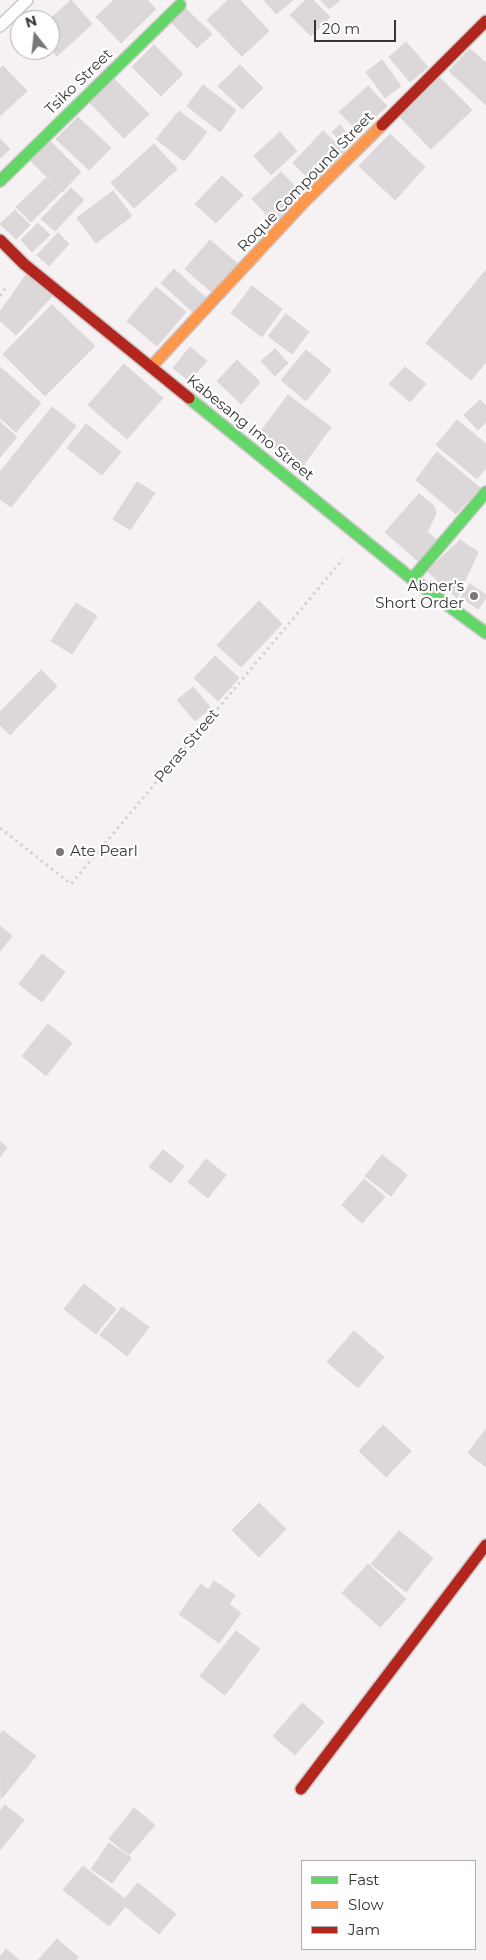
<!DOCTYPE html>
<html>
<head>
<meta charset="utf-8">
<style>
	body { margin:0 }
	#map { position:relative; width:486px; height:1960px; overflow:hidden; background:#f6f1f2; font-family:Montserrat,sans-serif }
	canvas { display:block }
	.legend { position:absolute; left:301px; top:1860px; width:175px; height:90px; box-sizing:border-box; background:#fff; border:1px solid #afaeae; margin:0; padding:6px 9px; list-style:none; font-size:15px; color:#373435 }
	.legend li { display:flex; align-items:center; gap:10px; height:25px }
	.legend b { width:25px; border:1px solid #afaeae }
	.north { position:absolute; left:10px; top:10px; width:50px; height:50px; box-sizing:border-box; background:#fff; border:1px solid #afaeae; border-radius:50%; rotate:344deg; font-size:14px; font-weight:700; line-height:20px; text-align:center; color:#373435 }
	.north::after { content:''; display:block; margin:auto; width:18px; height:22px; background:#7a7677; clip-path:polygon(50% 0,100% 100%,50% 72%,0 100%) }
	.scale { position:absolute; left:314px; top:20px; width:82px; height:22px; box-sizing:border-box; border:2px solid #373435; border-top:0; padding-left:6px; font-size:15px; line-height:18px; white-space:nowrap; color:#373435; -webkit-text-stroke:4px #fff; paint-order:stroke }
</style>
</head>
<body>
<div id="map">
<canvas width="486" height="1960"></canvas>
<ul class="legend">
<li><b style="height:6px;background:#63d668"></b>Fast</li>
<li><b style="height:6px;background:#ff974d"></b>Slow</li>
<li><b style="height:6px;background:#b3261e"></b>Jam</li>
</ul>
<div class="north">N</div>
<div class="scale">20 m</div>
</div>
<script>
const context = document.querySelector('canvas').getContext('2d');
context.lineJoin = 'round';
function fillPath(path, color) {
  context.fillStyle = color;
  context.fill(path, 'evenodd');
}
function shape(rows) {
  const path = new Path2D();
  for (const r of rows) {
    path.moveTo(r[0], r[1]);
    for (let i = 2; i < r.length; i += 2) path.lineTo(r[i], r[i + 1]);
  }
  return path;
}
function strokePath(path, color, width, dash) {
  context.strokeStyle = color;
  context.lineWidth = width;
  context.lineCap = dash ? 'butt' : 'round';
  context.setLineDash(dash || []);
  context.stroke(path);
}
function write(font, color, halo, rows, align = 'center') {
  context.font = font + ' Montserrat,sans-serif';
  context.lineWidth = 4.5;
  context.setLineDash([]);
  context.textBaseline = 'middle';
  context.strokeStyle = halo;
  context.fillStyle = color;
  for (const [text, x, y, turn = 0] of rows) {
    context.save();
    context.translate(x, y);
    context.rotate((+turn || 0) * Math.PI / 180);
    context.textAlign = isNaN(turn) ? turn : align;
    if (halo) context.strokeText(text, 0, 0);
    context.fillText(text, 0, 0);
    context.restore();
  }
}
const building = shape([
	[71,0,92,24,57,56,50,48,49,20,71,0],
	[114,0,147,0,156,9,121,43,96,17,114,0],
	[228,0,240,0,269,31,242,56,207,20,228,0],
	[264,0,293,0,276,14,264,0],
	[306,0,313,0,330,17,311,36,290,15,306,0],
	[321,0,340,0,329,9,321,0],
	[184,7,212,34,197,48,170,21,184,7],
	[406,42,428,67,410,82,389,57,406,42],
	[154,45,183,74,161,96,132,67,154,45],
	[470,49,486,63,486,105,449,71,470,49],
	[382,60,401,86,385,98,366,72,382,60],
	[240,65,263,88,242,109,218,86,240,65],
	[3,66,27,91,0,116,0,69,3,66],
	[113,78,149,114,124,138,89,102,113,78],
	[440,78,472,110,431,149,400,117,440,78],
	[203,85,236,110,220,132,187,106,203,85],
	[368,86,387,106,359,132,339,112,368,86],
	[179,111,207,132,184,161,156,139,179,111],
	[78,117,111,148,89,170,56,139,78,117],
	[340,125,352,140,345,147,332,132,340,125],
	[323,131,348,154,317,186,293,163,323,131],
	[280,132,297,151,271,175,254,156,280,132],
	[390,134,425,167,395,200,359,166,390,134],
	[0,139,10,149,0,158,0,139],
	[49,140,81,172,62,192,29,159,49,140],
	[154,144,177,169,134,208,111,183,154,144],
	[281,172,303,195,274,222,252,199,281,172],
	[222,176,243,195,216,223,195,204,222,176],
	[46,178,61,192,31,222,16,207,46,178],
	[71,188,84,200,55,231,41,219,71,188],
	[113,191,132,216,96,243,77,218,113,191],
	[15,210,30,225,16,239,0,224,15,210],
	[38,223,50,235,32,252,21,240,38,223],
	[58,233,69,244,49,266,37,255,58,233],
	[210,240,239,265,214,294,185,269,210,240],
	[174,269,206,298,193,312,161,283,174,269],
	[486,270,486,362,471,380,426,343,486,270],
	[28,272,53,295,16,335,0,321,0,312,28,272],
	[252,286,282,309,262,337,231,313,252,286],
	[156,287,186,312,157,346,127,321,156,287],
	[52,305,95,346,45,396,3,354,52,305],
	[286,314,309,332,292,354,268,336,286,314],
	[190,347,207,361,189,381,173,368,190,347],
	[275,349,288,363,275,376,261,361,275,349],
	[306,350,331,370,306,401,281,380,306,350],
	[237,360,260,382,241,404,217,381,237,360],
	[124,364,163,398,127,439,88,405,124,364],
	[0,367,41,403,16,432,0,418,0,367],
	[405,367,426,384,410,402,389,384,405,367],
	[288,395,331,427,302,467,258,435,288,395],
	[480,400,486,406,486,422,478,430,464,415,480,400],
	[52,407,76,426,11,507,0,499,0,472,52,407],
	[457,420,486,444,486,468,477,479,436,445,457,420],
	[0,422,17,437,0,457,0,422],
	[86,424,121,452,102,475,67,448,86,424],
	[437,452,480,488,456,514,416,480,437,452],
	[137,482,155,493,130,530,113,519,137,482],
	[419,494,434,506,436,514,427,532,438,541,419,562,385,532,419,494],
	[460,540,478,552,457,598,427,571,460,540],
	[470,584,486,595,486,598,478,609,461,597,470,584],
	[259,601,282,624,241,667,217,645,259,601],
	[76,603,97,616,72,654,51,641,76,603],
	[215,656,239,678,218,701,194,678,215,656],
	[41,670,57,686,10,735,0,725,0,712,41,670],
	[193,687,211,708,195,721,177,700,193,687],
	[0,926,12,936,0,951,0,926],
	[42,954,65,972,42,1002,19,984,42,954],
	[48,1024,72,1043,46,1076,22,1056,48,1024],
	[0,1142,7,1147,0,1157,0,1142],
	[163,1150,184,1166,171,1183,149,1167,163,1150],
	[382,1155,407,1175,391,1196,365,1176,382,1155],
	[206,1159,226,1175,208,1198,188,1182,206,1159],
	[364,1179,385,1197,362,1223,342,1205,364,1179],
	[84,1284,116,1309,96,1334,64,1309,84,1284],
	[122,1307,149,1327,127,1356,100,1335,122,1307],
	[354,1331,384,1357,358,1388,327,1362,354,1331],
	[383,1425,411,1451,386,1477,359,1451,383,1425],
	[486,1429,486,1467,468,1453,486,1429],
	[259,1503,286,1529,259,1557,232,1530,259,1503],
	[399,1531,433,1558,406,1592,371,1564,399,1531],
	[368,1564,406,1599,380,1627,342,1593,368,1564],
	[214,1581,235,1595,229,1604,241,1613,219,1643,179,1614,201,1584,208,1590,214,1581],
	[236,1631,260,1649,225,1695,200,1676,236,1631],
	[302,1703,324,1722,295,1755,273,1736,302,1703],
	[3,1731,36,1756,1,1799,0,1735,3,1731],
	[5,1805,24,1820,0,1850,0,1811,5,1805],
	[134,1808,155,1825,129,1855,109,1839,134,1808],
	[109,1843,131,1858,112,1883,91,1869,109,1843],
	[83,1866,124,1898,120,1903,125,1907,109,1926,63,1890,83,1866],
	[138,1883,176,1914,159,1934,121,1903,138,1883],
	[57,1939,78,1957,76,1960,38,1960,57,1939],
	[6,1949,19,1960,0,1960,0,1957,6,1949]
]);
const path = shape([
	[0,296,7,286],
	[0,828,71,884,343,559]
]);
const lane = shape([
	[0,26,27,0]
]);
const fast = shape([
	[0,181,180,5],
	[189,398,412,579,486,633],
	[412,579,486,492]
]);
const slow = shape([
	[151,367,305,201,382,125]
]);
const jam = shape([
	[382,125,486,21],
	[0,240,24,264,189,398],
	[301,1789,486,1545]
]);
const markers = [
	[474,596,5,"#7a7677"],
	[60,852,5,"#7a7677"]
];
const streetNames = [
	["Tsiko Street",79,82,-44],
	["Roque Compound Street",306,182,-46],
	["Kabesang Imo Street",250,428,39],
	["Peras Street",187,746,-50]
];
const poiNames = [
	["Abner's",464,587],
	["Short Order",464,604],
	["Ate Pearl",70,852,"left"]
];
fillPath(building, '#dcd8da');
strokePath(building, '#dad6d7', 1);
strokePath(lane, '#ccc8c9', 14);
strokePath(fast, '#ccc8c9', 14);
strokePath(slow, '#ccc8c9', 14);
strokePath(jam, '#ccc8c9', 14);
strokePath(path, '#d4d3d3', 3, [2.5, 4]);
strokePath(lane, '#fefdfd', 11);
strokePath(fast, '#63d668', 11);
strokePath(slow, '#ff974d', 11);
strokePath(jam, '#b3261e', 11);
for (const [x, y, r, color] of markers) {
  const dot = new Path2D();
  dot.arc(x, y, r, 0, 2 * Math.PI);
  context.fillStyle = color;
  context.fill(dot);
  strokePath(dot, '#fff', 2);
}
write('15px', '#373435', '#fff', streetNames);
write('15px', '#373435', '#fff', poiNames, 'right');
</script>
</body>
</html>
